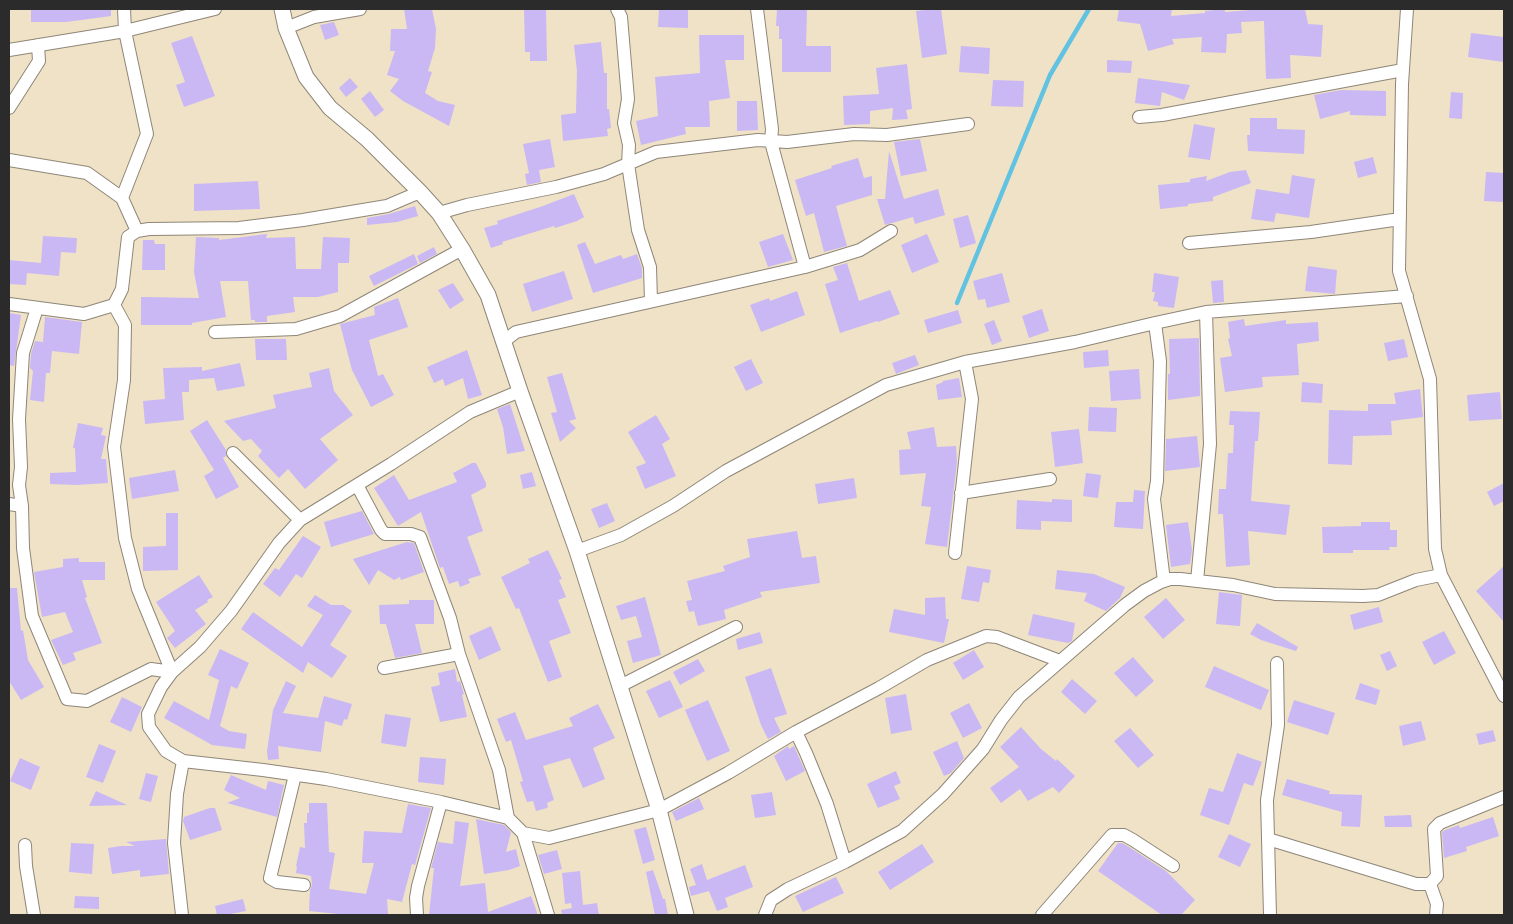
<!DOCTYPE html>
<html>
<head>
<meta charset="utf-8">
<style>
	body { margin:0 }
	#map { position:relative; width:1513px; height:924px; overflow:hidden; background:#f0e2c6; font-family:"Gochi Hand",sans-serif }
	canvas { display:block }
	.frame { position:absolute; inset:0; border:10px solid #2b2b2b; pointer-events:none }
</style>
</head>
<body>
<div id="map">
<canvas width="1513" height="924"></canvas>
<div class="frame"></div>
</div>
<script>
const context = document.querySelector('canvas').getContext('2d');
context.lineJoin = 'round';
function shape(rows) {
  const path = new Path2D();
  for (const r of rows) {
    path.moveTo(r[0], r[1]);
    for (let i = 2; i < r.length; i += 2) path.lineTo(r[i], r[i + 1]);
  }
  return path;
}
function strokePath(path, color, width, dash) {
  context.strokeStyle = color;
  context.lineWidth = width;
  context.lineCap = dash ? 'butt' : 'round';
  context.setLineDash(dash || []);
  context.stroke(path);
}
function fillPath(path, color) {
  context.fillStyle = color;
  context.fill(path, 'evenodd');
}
const stream = shape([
	[957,303,1050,75,1089,9]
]);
const building = shape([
	[31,9,111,9,111,16,66,22,31,22],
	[404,9,432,9,436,29,435,48,428,71,432,72,425,93,438,101,455,105,449,126,403,101,390,91,399,79,387,75,395,51,390,51,391,29,407,29],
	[524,9,546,9,547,61,530,61,530,52,525,52],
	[659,9,688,9,688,28,658,27],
	[777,9,807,9,806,46,831,46,831,72,782,72,782,39,779,39,779,26,776,26],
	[934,9,941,9,947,54,922,58,916,11],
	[1119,9,1172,9,1171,16,1205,13,1205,11,1225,9,1225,12,1251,10,1251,9,1305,9,1308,24,1323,25,1321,57,1290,55,1291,78,1266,79,1264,21,1241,22,1242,33,1227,34,1226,53,1201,52,1202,37,1172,39,1174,44,1148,51,1140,24,1117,21],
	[334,22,339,35,325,40,320,25],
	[1471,33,1504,37,1504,62,1468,57],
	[699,35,744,35,744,60,725,60,730,98,709,101,710,127,685,127,686,134,641,145,636,121,658,116,655,77,700,73],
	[192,36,215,96,184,107,176,85,185,82,171,43],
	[601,42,604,73,607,73,607,109,609,109,611,128,607,129,608,136,563,141,561,115,576,113,577,71,574,45],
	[961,46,990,48,989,74,959,72],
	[1107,60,1132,61,1131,73,1107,72],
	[907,64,912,109,906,110,908,119,892,120,893,108,870,111,870,124,844,125,843,96,879,94,876,68],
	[350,78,358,87,346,97,339,88],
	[1138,78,1154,80,1190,85,1184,100,1162,92,1160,106,1135,103],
	[993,80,1024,81,1023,107,991,106],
	[1341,90,1386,91,1386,116,1350,115,1350,111,1320,119,1314,95],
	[370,91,384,110,375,117,361,99],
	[1451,92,1463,93,1462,119,1449,118],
	[737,101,757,101,758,130,737,131],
	[1250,118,1277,118,1277,129,1305,130,1304,154,1248,151,1247,135,1250,135],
	[1194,124,1215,128,1210,160,1188,157],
	[550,139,555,167,539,170,541,182,527,185,525,174,529,173,523,144],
	[920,139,927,171,901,176,894,142],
	[889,151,904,199,938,189,945,215,915,224,913,217,885,225,877,199,885,199],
	[1373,157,1377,173,1358,178,1354,162],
	[858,158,864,178,872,176,872,195,836,206,847,246,824,252,814,213,806,216,795,180,832,168,831,166],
	[1246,170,1251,183,1213,197,1213,201,1188,204,1188,206,1160,209,1158,185,1190,182,1190,179,1207,176,1206,181,1230,172],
	[1486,172,1504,173,1504,202,1484,201],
	[1292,175,1315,179,1309,218,1276,213,1274,222,1251,219,1256,189,1289,194],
	[258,181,260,209,194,211,194,184],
	[574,194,584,217,577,221,555,228,554,226,502,242,503,244,491,248,484,228,498,224,497,221,543,206],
	[415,206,418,216,397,222,367,225,367,218,389,214],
	[968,215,976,243,960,248,953,219],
	[267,234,266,238,295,237,296,269,321,269,323,237,350,238,349,263,338,263,338,292,318,297,293,297,295,312,267,316,267,322,255,322,255,320,251,320,248,281,220,281,226,317,192,323,192,325,141,325,141,297,199,298,194,272,196,237,219,238,219,240],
	[783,234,793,260,768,267,759,242],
	[927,234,939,262,912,273,901,245],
	[43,236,77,238,76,253,61,252,59,276,27,273,26,285,9,284,9,260,41,263],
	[143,240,154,240,155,244,165,244,165,270,142,270],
	[585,242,595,264,621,255,623,259,637,254,642,268,642,278,593,293,577,245],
	[434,247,437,254,420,263,417,256],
	[414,254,418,264,374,286,369,276],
	[847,263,859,301,890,290,900,314,878,322,877,321,840,333,825,284,838,280,833,267],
	[1308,266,1337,270,1335,294,1305,291],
	[564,271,573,299,532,312,523,284],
	[1002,273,1010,302,987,308,985,299,978,300,973,281],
	[1154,273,1179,277,1174,308,1158,306,1158,302,1153,301,1155,292,1152,292],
	[1223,280,1224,302,1213,303,1211,281],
	[453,283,464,300,450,309,438,290],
	[797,291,805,315,761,332,750,305,769,298,770,301],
	[398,298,408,327,369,340,378,376,383,374,394,395,371,407,352,370,340,324,375,315,374,307],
	[1042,309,1049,331,1029,338,1022,316],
	[958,310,962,323,928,333,924,320],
	[9,313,21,315,14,366,9,365],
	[45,317,82,322,79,354,52,351,50,373,46,373,44,402,30,400,33,371,30,368,31,354,35,341,43,342],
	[1244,319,1245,326,1286,320,1286,324,1318,322,1319,341,1297,344,1299,375,1262,377,1263,387,1225,392,1220,358,1232,356,1228,339,1230,338,1228,322],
	[994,320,1002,341,992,345,984,324],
	[1199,338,1200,396,1168,400,1168,374,1170,374,1169,339],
	[255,339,286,339,287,360,256,360],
	[1404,339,1408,357,1388,361,1384,343],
	[467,350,482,395,468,399,463,378,445,386,443,379,434,383,427,367],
	[1108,350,1109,366,1084,368,1083,352],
	[915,355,919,365,896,374,892,363],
	[751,359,763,383,746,391,734,367],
	[240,363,245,386,217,391,214,378,189,380,189,392,182,392,184,420,145,424,143,401,165,399,163,368,202,367,202,371],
	[329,368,334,391,353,415,320,439,338,460,305,489,288,469,279,478,258,456,262,451,251,439,243,441,224,421,276,408,273,395,312,387,309,373],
	[1139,369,1141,399,1111,401,1109,371],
	[562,373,576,419,569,421,576,428,560,442,551,413,557,412,547,377],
	[959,378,962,397,938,400,936,385,943,382,943,381],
	[1302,382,1323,384,1322,403,1301,402],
	[1420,389,1423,417,1391,421,1392,435,1353,436,1352,465,1328,464,1329,410,1368,411,1368,404,1396,404,1394,393],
	[1500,392,1502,419,1469,421,1467,395],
	[510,404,525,451,507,454,503,427,497,409],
	[1089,407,1117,408,1116,432,1088,431],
	[1230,411,1260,412,1258,441,1255,441,1251,501,1290,505,1286,535,1248,531,1250,565,1226,567,1223,514,1218,514,1219,489,1226,489,1228,453,1233,453,1234,425,1229,425],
	[656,415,670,439,662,444,676,476,645,489,636,467,646,463,628,432],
	[207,420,226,450,226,456,223,458,239,487,216,499,204,476,214,470,190,431],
	[78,423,103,428,101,435,106,436,101,459,106,459,108,483,77,485,50,484,50,473,76,472,75,448,73,448],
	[934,427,937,447,956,446,957,462,947,547,925,544,931,507,921,506,926,473,900,475,899,450,911,449,907,432],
	[1079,429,1083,463,1055,467,1051,432],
	[1197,436,1200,467,1165,471,1166,439],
	[472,463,476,463,486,483,486,487,471,495,483,531,467,537,481,575,468,579,470,583,460,587,458,581,449,584,443,567,440,568,421,512,398,526,374,488,394,475,409,500,457,482,453,473],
	[175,470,179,491,132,499,129,478],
	[532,472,536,486,523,489,520,475],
	[1086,473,1101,475,1098,498,1083,496],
	[854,478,857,498,818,504,815,484],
	[1504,483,1504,501,1494,506,1487,492],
	[1134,490,1145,491,1143,529,1114,527,1116,502,1133,502],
	[1052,499,1072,500,1072,522,1041,521,1041,530,1016,529,1017,500,1052,502],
	[607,503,615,521,599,528,591,509],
	[362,511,374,534,331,547,324,522],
	[166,513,178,513,178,570,143,571,143,547,166,546],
	[1188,522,1192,550,1190,564,1171,567,1166,525],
	[1361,522,1390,522,1390,530,1397,530,1397,547,1389,547,1390,550,1353,550,1353,553,1323,553,1322,527,1361,526],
	[797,531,802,558,816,556,820,583,760,592,762,597,724,610,726,619,698,626,694,611,689,612,686,601,692,600,687,581,725,571,723,566,750,557,747,539],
	[303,536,321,547,302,578,296,574,280,597,263,584,275,568,279,570],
	[407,542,414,543,424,572,401,580,400,577,394,580,378,570,369,585,353,559],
	[548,550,562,579,559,580,566,597,558,600,571,633,549,641,562,677,548,682,519,608,516,609,501,577,530,563,528,559],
	[79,558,79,562,105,562,105,580,82,580,87,597,85,598,102,643,73,653,76,660,63,665,51,640,73,632,65,612,42,617,34,572,63,567,63,559],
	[967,566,991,570,989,583,983,582,979,602,961,599],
	[1504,566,1504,622,1476,591],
	[1057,570,1094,574,1125,587,1120,598,1106,611,1084,601,1087,593,1055,589],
	[199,575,213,597,207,600,208,602,195,610,206,624,175,648,167,638,175,631,156,602],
	[9,588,17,588,21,631,23,630,28,660,44,687,21,700,9,681],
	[1219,592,1242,595,1240,626,1216,624],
	[315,595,331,605,343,605,352,611,330,645,347,656,332,678,308,662,303,673,241,629,253,612,302,647,323,615,307,606],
	[645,597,661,655,633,663,627,641,642,637,636,616,621,620,616,606],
	[945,597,946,619,949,619,944,643,889,632,894,609,925,615,925,598],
	[1166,598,1185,620,1163,639,1144,617],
	[409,600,434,600,434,624,415,624,422,653,395,658,386,624,380,624,379,605,409,604],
	[1379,607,1383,622,1354,630,1350,615],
	[1033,614,1075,623,1072,641,1068,643,1028,635],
	[1257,623,1298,647,1296,651,1261,640,1250,634],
	[491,626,501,650,479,660,469,636],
	[1444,631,1456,653,1434,665,1422,642],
	[760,632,763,643,738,650,736,639],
	[220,649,249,663,237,689,231,686,220,726,229,731,247,734,245,749,212,745,164,718,174,701,209,720,219,680,208,675],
	[974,650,984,667,963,680,953,663],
	[1390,651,1397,666,1387,671,1380,655],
	[1133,657,1154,681,1136,697,1114,673],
	[698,659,705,671,680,685,673,672],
	[1214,666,1269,690,1261,710,1205,687],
	[771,668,787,714,774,718,781,732,768,739,761,725,745,677],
	[455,669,457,682,460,681,464,694,462,695,467,717,440,722,431,687,440,685,438,673],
	[1072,679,1097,701,1085,714,1061,692],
	[670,680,683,707,659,718,646,691],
	[286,681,296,686,283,713,318,718,324,696,352,704,347,720,344,719,342,726,325,721,321,752,278,746,279,759,268,760,267,751,273,710],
	[1360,683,1380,690,1376,705,1355,699],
	[906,694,912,730,891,734,885,698],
	[122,697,142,707,131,732,110,722],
	[708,700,730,751,707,761,685,710],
	[1294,700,1335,713,1328,735,1287,722],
	[969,703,982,728,963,738,950,713],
	[598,704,615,738,593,748,605,779,583,788,570,758,543,766,554,800,547,803,548,807,547,808,536,811,533,801,527,802,520,782,523,781,511,740,506,742,497,719,515,712,526,740,573,726,569,718],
	[385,714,411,718,406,747,381,743],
	[1421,721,1426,740,1403,746,1399,726],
	[1021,727,1041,749,1056,761,1057,759,1075,776,1059,793,1053,787,1028,801,1020,789,1001,803,990,788,1019,767,1000,747],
	[1130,728,1154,755,1138,768,1114,741],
	[1493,730,1496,741,1479,745,1476,734],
	[957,741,964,758,951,773,944,776,933,752],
	[99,744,116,751,103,783,86,777],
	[788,746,789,749,794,746,805,771,786,781,774,756],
	[1237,753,1262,762,1253,786,1244,783,1229,825,1200,815,1209,788,1223,792],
	[420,757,446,759,444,785,418,782],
	[20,758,40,767,31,790,10,781],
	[896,771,901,783,894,786,900,799,878,808,867,784],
	[146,773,158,776,151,802,139,799],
	[231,775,266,790,268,781,284,785,277,817,227,803,240,798,224,790],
	[1287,779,1330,791,1329,794,1362,795,1360,827,1341,826,1342,812,1282,795],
	[96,791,127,805,89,806],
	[772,792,776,815,755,818,751,795],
	[699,798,704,809,676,821,672,812],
	[309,803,327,803,329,852,335,853,329,889,366,894,374,863,362,863,364,831,402,833,408,804,431,808,415,865,412,864,402,902,387,899,388,915,348,915,309,911,310,890,312,885,311,876,296,873,297,867,296,866,300,847,305,848,304,823,307,823,307,813,309,813],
	[210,808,215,808,222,830,190,840,183,821,184,817],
	[1411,815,1412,827,1385,827,1384,816],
	[1493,817,1499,836,1466,847,1467,851,1444,858,1442,832,1445,830,1459,825,1460,828],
	[476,819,504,825,511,832,506,852,516,849,520,866,509,870,484,874],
	[455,821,469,823,460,886,485,883,488,912,531,896,538,915,429,915,434,868,431,868,438,842,453,844],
	[646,827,655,860,643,864,634,830],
	[1229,834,1251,844,1240,867,1218,857],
	[166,839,169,874,140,877,140,870,112,874,108,848,121,846,135,846,126,842],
	[71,843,94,844,92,874,69,872],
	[1118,843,1122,843,1129,847,1166,871,1195,900,1181,915,1162,915,1098,871],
	[922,844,934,862,890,890,878,872],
	[557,850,562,869,544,874,538,855],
	[702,864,707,880,745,865,753,887,725,898,728,907,717,911,709,891,691,896,689,887,696,885,690,869],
	[653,870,663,899,665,899,668,915,655,915,646,872],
	[580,871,583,905,597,903,599,915,562,915,561,910,572,908,571,903,565,904,562,873],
	[836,877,844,893,803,912,795,896],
	[75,896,99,897,99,909,74,908],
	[243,899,246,911,225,915,217,915,215,906]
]);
const minor = shape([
	[617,9,621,17,628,99,624,123,629,145,628,164,638,230,650,267,651,301],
	[757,9,772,129,771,142,805,267],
	[1407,9,1402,84,1399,271,1430,379,1435,549,1441,575,1504,696],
	[286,28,314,17,360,9],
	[9,50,125,31,215,9],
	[9,108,39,61,38,45],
	[1139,117,1162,115,1403,70],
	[9,160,87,173,122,198,137,231],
	[122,198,147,134,125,31,124,9],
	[439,213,467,205,556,187,604,174,656,152,758,140,787,142,854,134,887,135,968,124],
	[1189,243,1311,232,1400,219],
	[9,304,84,314,114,305,122,289,128,237,137,231,149,229,239,228,303,220,387,206,420,192],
	[114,305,125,325,124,380,114,447,125,538,138,589,172,672],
	[215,332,296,329,340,316,462,249],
	[503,342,516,332,805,267,860,250,891,231],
	[520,391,470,412,391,464,300,520,279,543,231,611,200,647,172,672,161,687,148,714,149,727,166,751,183,761,263,770,326,779,441,802,508,818,523,833,549,838,659,810,728,773,796,732,879,688,927,660,986,636,997,637,1060,661],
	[233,453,300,520],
	[357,485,381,530,385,534,411,534,420,537,450,618,459,654,499,770,508,818],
	[961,493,1050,479],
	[9,504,22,506,19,485,21,467,19,419,23,353,37,308],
	[22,506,23,548,32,616,67,699,87,701,151,669,172,672],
	[577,551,621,535,673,506,726,471,886,385,965,362,1075,342,1155,323],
	[955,553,972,399,965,362],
	[1164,581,1154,499,1157,481,1160,361,1155,323,1206,312,1407,296],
	[1197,581,1210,444,1206,312],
	[384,668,459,654],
	[620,686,736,627],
	[796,732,806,753,827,804,845,862],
	[295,775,270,878,277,882,304,885],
	[523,833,548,915],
	[1268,839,1416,884,1430,884,1437,876,1434,829,1440,823,1504,797],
	[25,845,26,866,34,915],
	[1430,884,1437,904,1436,915],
	[182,915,174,843,177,794,183,761],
	[417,915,416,898,418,886,441,802],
	[765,915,771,900,788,889,845,862,902,831,943,794,983,749,1001,720,1019,697,1125,605,1144,591,1161,582,1170,579,1180,579,1233,585,1275,594,1363,596,1378,595,1416,580,1441,575],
	[1042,915,1112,835,1124,835,1133,840,1173,866],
	[1270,915,1267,800,1278,725,1277,663]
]);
const tertiary = shape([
	[282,9,286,28,306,77,330,108,367,139,420,192,439,213,462,249,488,295,520,391,577,551,659,810,686,915]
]);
strokePath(stream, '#62c2e1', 4.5);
fillPath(building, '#c9b8f4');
strokePath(minor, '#8e8678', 14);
strokePath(tertiary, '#8e8678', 17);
strokePath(minor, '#fff', 12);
strokePath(tertiary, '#fff', 15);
</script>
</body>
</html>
